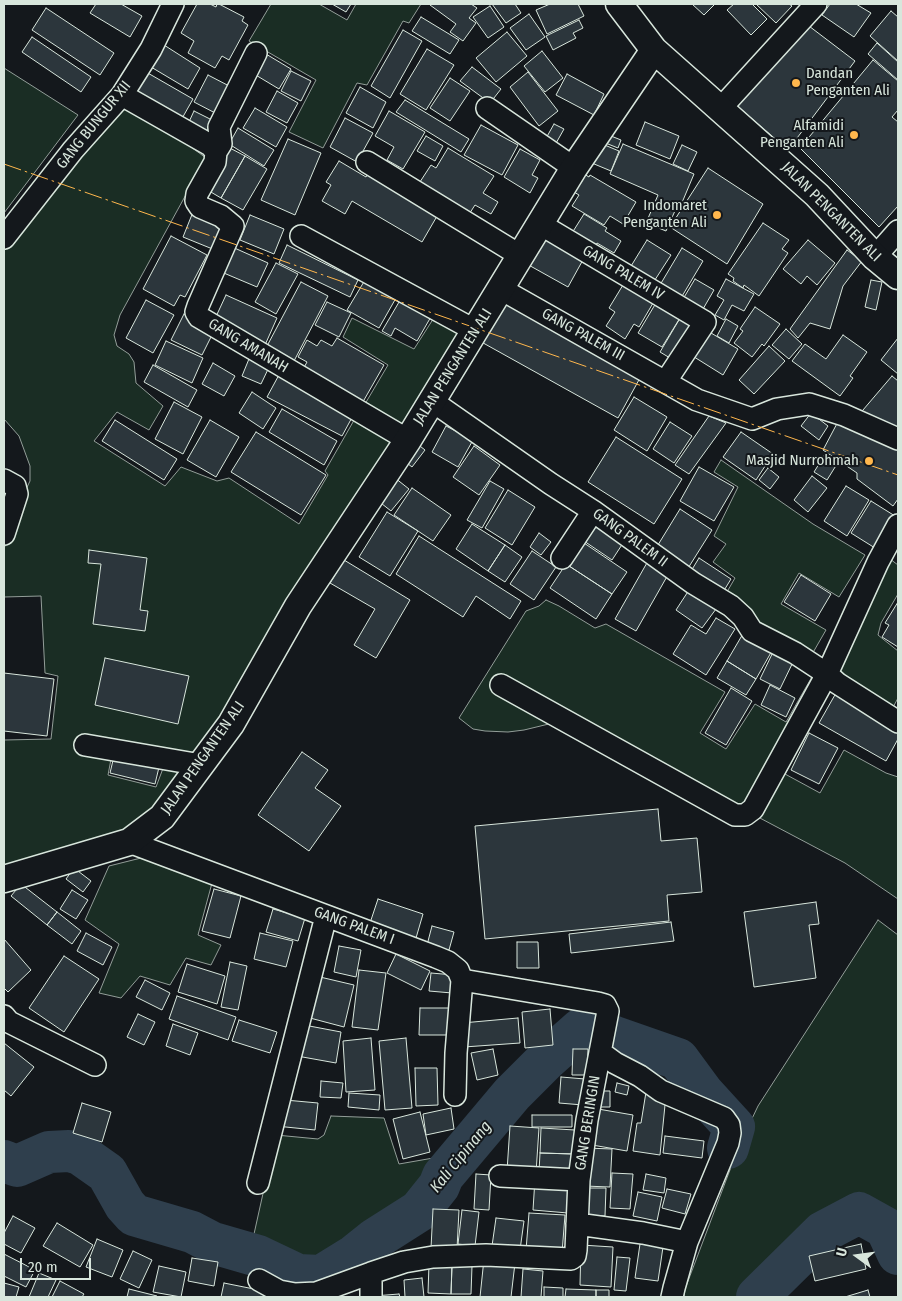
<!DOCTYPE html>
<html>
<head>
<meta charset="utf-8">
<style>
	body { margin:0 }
	#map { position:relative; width:902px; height:1301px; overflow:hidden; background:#14181c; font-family:"Fira Sans Condensed",sans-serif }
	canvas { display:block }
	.frame { position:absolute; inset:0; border:5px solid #d8e6dc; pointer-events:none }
	.north { position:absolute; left:832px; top:1231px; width:50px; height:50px; -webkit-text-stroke:4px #14181c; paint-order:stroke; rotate:284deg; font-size:14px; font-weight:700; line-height:20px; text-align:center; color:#d8e6dc }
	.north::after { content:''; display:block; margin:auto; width:18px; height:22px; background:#d8e6dc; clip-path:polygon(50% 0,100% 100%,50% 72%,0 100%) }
	.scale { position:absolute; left:20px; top:1258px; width:71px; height:22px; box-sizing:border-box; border:2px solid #d8e6dc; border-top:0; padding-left:6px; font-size:15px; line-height:18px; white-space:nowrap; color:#d8e6dc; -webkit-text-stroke:4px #14181c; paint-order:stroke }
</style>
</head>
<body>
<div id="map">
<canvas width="902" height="1301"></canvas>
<div class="frame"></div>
<div class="north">U</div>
<div class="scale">20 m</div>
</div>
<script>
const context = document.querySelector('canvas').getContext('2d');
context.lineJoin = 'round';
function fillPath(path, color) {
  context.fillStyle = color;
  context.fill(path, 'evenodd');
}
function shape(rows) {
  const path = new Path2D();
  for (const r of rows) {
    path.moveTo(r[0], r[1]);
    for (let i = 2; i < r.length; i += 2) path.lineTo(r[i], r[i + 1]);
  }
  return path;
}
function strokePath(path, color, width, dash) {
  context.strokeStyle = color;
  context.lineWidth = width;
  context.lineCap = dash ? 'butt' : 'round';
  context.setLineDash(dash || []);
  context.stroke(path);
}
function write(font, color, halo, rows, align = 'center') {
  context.font = font + ' "Fira Sans Condensed",sans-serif';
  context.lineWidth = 4;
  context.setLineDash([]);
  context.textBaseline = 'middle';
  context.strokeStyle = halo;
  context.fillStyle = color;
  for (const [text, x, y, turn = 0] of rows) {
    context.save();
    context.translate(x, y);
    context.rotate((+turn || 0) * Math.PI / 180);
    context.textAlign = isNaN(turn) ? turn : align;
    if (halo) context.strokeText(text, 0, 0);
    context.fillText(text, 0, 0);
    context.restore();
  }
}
const green = shape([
	[271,4,319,4,347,20,356,4,421,4,409,23,403,21,367,85,357,83,323,148,289,132,316,80,249,41,271,4],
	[4,68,78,115,4,213,4,68],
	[122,106,135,106,206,158,120,315,114,335,117,346,129,354,134,362,136,383,163,406,149,430,117,412,94,441,165,486,181,467,217,481,229,478,299,524,328,475,325,471,357,415,397,436,201,762,112,754,108,775,156,787,165,763,196,767,144,839,4,874,4,740,51,739,58,676,45,673,41,596,4,597,4,549,15,512,30,481,30,466,19,436,4,419,4,251,104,123,122,106],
	[437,313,463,327,399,432,362,409,388,365,343,337,352,318,414,349,437,313],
	[721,460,813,524,865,555,839,597,799,573,781,604,826,630,811,656,756,631,724,597,735,578,713,562,726,544,714,536,738,487,714,472,721,460],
	[882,553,898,565,898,594,881,623,878,635,898,651,898,698,890,713,851,689,837,667,824,653,882,553],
	[546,600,559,606,595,628,606,624,725,692,700,733,726,749,755,704,786,722,813,675,824,702,785,774,820,793,844,750,886,773,898,777,898,899,845,863,652,761,557,722,524,730,508,732,485,731,473,729,459,718,526,611,539,606,546,600],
	[145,857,212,883,198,935,221,945,211,965,186,958,170,985,140,976,121,998,99,993,119,944,85,920,109,866,145,857],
	[878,920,898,935,898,1226,865,1203,814,1218,738,1297,684,1297,685,1289,739,1146,758,1106,878,920],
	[331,1116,384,1118,399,1164,439,1157,437,1170,419,1191,351,1249,331,1263,313,1263,282,1257,252,1243,276,1135,318,1139,324,1135,331,1116]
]);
const river = shape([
	[4,1161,17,1166,49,1152,69,1151,80,1154,107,1173,125,1205,134,1215,192,1232,213,1243,258,1256,298,1275,321,1276,355,1255,375,1239,419,1211,439,1186,443,1176,512,1094,547,1059,581,1029,615,1037,678,1059,703,1093,734,1127,728,1148],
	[757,1297,823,1232,859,1213,886,1228,898,1254]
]);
const building = shape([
	[96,4,121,4,142,16,130,37,90,13,96,4],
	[197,4,210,4,216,7,217,4,219,4,244,17,242,21,248,25,229,60,222,56,215,68,188,53,194,41,181,33,197,4],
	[332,4,351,4,346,12,332,4],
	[432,4,471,4,477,8,469,18,476,23,463,41,450,32,456,24,430,5,432,4],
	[492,4,515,4,521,13,506,23,492,4],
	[550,4,578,4,584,16,547,34,536,10,550,4],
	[692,4,715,4,704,15,692,4],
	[734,4,752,4,767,19,751,35,727,10,734,4],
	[756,4,789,4,792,6,776,23,756,4],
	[830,4,856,4,871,13,854,37,822,15,830,4],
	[490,6,504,27,488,38,473,17,490,6],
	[46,8,114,53,100,75,32,30,46,8],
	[891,11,898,17,898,61,870,36,891,11],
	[529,14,545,37,526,50,510,28,529,14],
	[421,17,459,40,450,54,412,31,421,17],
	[579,20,583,28,573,33,576,38,553,50,546,36,579,20],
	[805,23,855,61,788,150,735,104,805,23],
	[403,30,422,41,390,98,371,86,403,30],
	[507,32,527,56,496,82,476,58,507,32],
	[32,37,91,77,81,92,22,52,32,37],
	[877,43,898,62,898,80,868,54,877,43],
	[164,45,200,68,188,89,151,67,164,45],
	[427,49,454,65,426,110,400,94,427,49],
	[261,51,291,69,279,89,249,71,261,51],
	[542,51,563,78,545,92,524,66,542,51],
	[873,60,898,81,898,110,892,117,898,122,898,206,879,227,800,148,873,60],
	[472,67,501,89,490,103,460,81,472,67],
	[291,71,311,81,301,101,281,91,291,71],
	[146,72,193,99,180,122,133,94,146,72],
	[528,72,558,111,539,126,510,87,528,72],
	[567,74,604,94,594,115,556,95,567,74],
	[208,75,233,88,219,115,194,102,208,75],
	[450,78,470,91,450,121,430,108,450,78],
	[360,87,386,102,373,128,346,113,360,87],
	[277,91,298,103,287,123,266,112,277,91],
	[405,100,469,139,461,152,396,112,405,100],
	[255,108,287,127,276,147,243,128,255,108],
	[194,111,214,121,208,134,188,124,194,111],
	[389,111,425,132,403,169,387,160,394,147,375,136,389,111],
	[345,118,373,133,357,162,330,147,345,118],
	[645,122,679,136,670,159,636,145,645,122],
	[554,124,564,129,555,145,545,140,554,124],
	[481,125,518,145,502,175,464,155,481,125],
	[238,128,274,150,264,166,229,144,238,128],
	[601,132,621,140,618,148,598,140,601,132],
	[426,136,443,146,435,161,417,151,426,136],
	[288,139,321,153,295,215,261,200,288,139],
	[595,141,619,151,611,171,587,161,595,141],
	[623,144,694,174,681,205,678,204,666,231,646,223,658,195,610,174,623,144],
	[682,145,697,152,688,171,673,164,682,145],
	[228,147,245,156,221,198,204,188,228,147],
	[448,148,494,176,483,193,498,202,491,214,475,205,466,219,416,188,431,165,436,168,448,148],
	[520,149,540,160,532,175,538,178,530,193,504,177,520,149],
	[245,156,267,169,243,210,221,198,245,156],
	[339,161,366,177,370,169,440,211,422,242,352,201,345,214,322,201,331,185,326,182,339,161],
	[708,168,763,204,727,264,670,227,708,168],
	[584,174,589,177,590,175,636,202,623,224,610,216,604,225,572,206,579,195,574,192,584,174],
	[193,212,225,226,215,250,183,237,193,212],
	[584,214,607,228,605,231,621,241,614,253,597,243,595,247,572,233,584,214],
	[250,215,284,229,274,254,240,240,250,215],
	[763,223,789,240,782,249,788,253,759,296,744,285,743,288,733,281,734,278,728,274,763,223],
	[542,234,584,258,568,287,525,263,542,234],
	[171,236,207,255,185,297,180,295,174,306,143,289,171,236],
	[647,240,671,255,651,286,628,271,647,240],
	[808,240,835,263,817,285,807,276,801,284,783,269,808,240],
	[287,245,358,280,350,297,279,263,287,245],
	[230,246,268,263,257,287,219,271,230,246],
	[682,248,703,261,678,303,657,290,682,248],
	[847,250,862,261,843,286,830,329,810,323,798,338,790,329,847,250],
	[276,263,298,274,276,314,255,302,276,263],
	[695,279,714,290,699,316,680,304,695,279],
	[726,279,754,294,744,311,732,305,724,320,715,315,724,300,717,296,726,279],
	[365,280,396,298,379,328,347,310,365,280],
	[626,280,656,298,639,327,634,324,625,339,606,326,615,312,609,308,626,280],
	[871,280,882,282,876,310,865,307,871,280],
	[301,282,328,296,294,361,267,346,301,282],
	[226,295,277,318,265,345,213,323,226,295],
	[402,297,432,315,417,341,395,328,391,336,382,331,402,297],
	[659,298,683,313,662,347,638,333,659,298],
	[498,299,640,378,618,418,476,339,498,299],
	[146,300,174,315,153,353,126,338,146,300],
	[327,302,351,313,339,337,315,325,327,302],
	[755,307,780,324,764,346,762,344,752,357,734,343,743,331,740,329,755,307],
	[184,314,215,329,202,355,171,340,184,314],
	[682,315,697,324,675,361,660,352,682,315],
	[726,319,738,326,729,343,717,336,726,319],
	[786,329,802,344,789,359,772,345,786,329],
	[706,330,738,349,723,375,691,355,706,330],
	[843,335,867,352,850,376,853,378,840,396,792,361,805,344,826,359,843,335],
	[337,338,384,365,360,407,301,373,307,362,298,357,307,340,317,346,321,340,332,346,337,338],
	[898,338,898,374,881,360,898,338],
	[166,341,203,358,192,383,155,365,166,341],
	[769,346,785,361,754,394,739,380,769,346],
	[251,354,271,363,261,384,242,376,251,354],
	[213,363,235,376,224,396,202,384,213,363],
	[153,365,197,390,188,407,144,382,153,365],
	[280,373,355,412,342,436,267,397,280,373],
	[892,376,898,381,898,434,857,417,892,376],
	[252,392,276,408,263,429,239,413,252,392],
	[634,397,667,417,647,451,614,430,634,397],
	[174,402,202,417,183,454,155,439,174,402],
	[282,409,337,441,324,465,269,432,282,409],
	[811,413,828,426,819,440,801,426,811,413],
	[709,416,726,423,689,474,675,465,709,416],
	[841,416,898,446,898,499,893,506,857,479,857,473,823,450,841,416],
	[115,420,177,459,164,480,102,441,115,420],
	[210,420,239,437,216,477,187,460,210,420],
	[670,422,692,436,674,463,653,449,670,422],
	[446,426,473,440,458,467,432,452,446,426],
	[256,432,326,475,301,515,231,472,256,432],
	[741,432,773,454,756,480,723,457,741,432],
	[616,437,682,479,654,524,588,482,616,437],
	[411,439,425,450,412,467,398,456,411,439],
	[474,446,500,465,479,495,453,477,474,446],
	[824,456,837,464,827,480,814,472,824,456],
	[699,467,734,487,714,521,680,501,699,467],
	[768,468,779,477,770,489,759,480,768,468],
	[390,474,409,489,391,511,372,496,390,474],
	[812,476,827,488,808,512,794,500,812,476],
	[490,481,504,489,482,528,467,520,490,481],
	[846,486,869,500,847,536,824,521,846,486],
	[412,488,451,515,433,541,394,515,412,488],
	[508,490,535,507,512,545,485,528,508,490],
	[871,501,895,516,875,548,851,533,871,501],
	[680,509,712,530,685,573,653,553,680,509],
	[387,512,418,531,390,576,359,557,387,512],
	[597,515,627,537,612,560,581,539,597,515],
	[472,524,505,545,488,571,456,549,472,524],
	[539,533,551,542,541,555,530,547,539,533],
	[419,536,521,601,510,619,476,596,463,617,396,574,419,536],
	[581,541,627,572,612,594,566,564,581,541],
	[505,545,522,557,505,582,488,571,505,545],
	[89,550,147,558,140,610,148,611,145,631,93,624,101,564,88,563,89,550],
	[532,551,556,567,534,600,510,584,532,551],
	[699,558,731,579,720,597,688,576,699,558],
	[344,560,410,600,376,658,354,645,375,609,330,583,344,560],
	[648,561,669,573,636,631,615,619,648,561],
	[566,564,612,594,596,619,550,588,566,564],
	[801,575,831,594,815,621,784,602,801,575],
	[689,590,716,609,702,628,676,610,689,590],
	[898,602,898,647,882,637,889,625,885,623,898,602],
	[716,618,735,629,706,675,673,654,691,625,706,634,716,618],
	[744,632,773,649,756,679,727,661,744,632],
	[775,648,795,658,780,689,760,679,775,648],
	[105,658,189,676,178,724,95,705,105,658],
	[727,661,756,679,746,695,717,678,727,661],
	[4,673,54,679,47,736,4,731,4,673],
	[770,685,795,698,786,717,761,705,770,685],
	[731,688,752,701,726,745,705,733,731,688],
	[836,693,898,729,898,739,886,761,819,723,836,693],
	[809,733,838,748,819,784,791,770,809,733],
	[115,752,160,763,155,784,110,773,115,752],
	[302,752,328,770,315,788,341,806,309,851,258,815,302,752],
	[658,809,661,841,697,838,702,892,667,895,669,921,485,939,475,826,658,809],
	[74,868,91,881,83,892,66,879,74,868],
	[21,884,57,912,47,925,11,896,21,884],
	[214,889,241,896,230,938,202,931,214,889],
	[72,890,88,900,76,919,60,909,72,890],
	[378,899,423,914,416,938,370,923,378,899],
	[816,902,819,924,809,925,816,978,754,987,744,912,816,902],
	[273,909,305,918,298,941,266,932,273,909],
	[57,912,81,931,72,944,47,925,57,912],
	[671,922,674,941,571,953,569,934,671,922],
	[432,926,454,932,449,950,427,945,432,926],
	[86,933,112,947,103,965,77,951,86,933],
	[260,933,293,941,286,967,254,959,260,933],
	[4,939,31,970,8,992,4,988,4,939],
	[517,942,538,942,539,968,517,968,517,942],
	[339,946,361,950,356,977,334,972,339,946],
	[396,954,430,971,421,990,387,973,396,954],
	[64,956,99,979,64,1032,29,1008,64,956],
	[230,962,247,966,238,1010,221,1007,230,962],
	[187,964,225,976,217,1004,178,992,187,964],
	[359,970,386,973,378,1030,352,1027,359,970],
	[431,973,454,975,452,993,429,991,431,973],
	[320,977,354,985,344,1027,310,1018,320,977],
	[145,980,170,993,162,1010,136,997,145,980],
	[177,996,236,1017,228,1040,169,1019,177,996],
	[420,1008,453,1008,453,1035,419,1035,420,1008],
	[550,1009,553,1045,525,1048,522,1012,550,1009],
	[138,1014,155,1022,144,1045,127,1037,138,1014],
	[518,1018,520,1043,464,1047,462,1023,518,1018],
	[239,1020,277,1032,270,1053,232,1041,239,1020],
	[173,1024,198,1033,190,1055,166,1046,173,1024],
	[304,1025,341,1032,336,1063,297,1056,304,1025],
	[371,1038,375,1090,346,1092,343,1041,371,1038],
	[406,1038,412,1108,385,1110,379,1041,406,1038],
	[4,1043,34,1067,11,1096,4,1090,4,1043],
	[493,1049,498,1075,477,1080,471,1053,493,1049],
	[573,1049,588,1049,587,1075,572,1075,573,1049],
	[415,1068,437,1068,438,1105,416,1106,415,1068],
	[561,1077,585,1079,583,1105,559,1103,561,1077],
	[321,1081,343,1083,341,1098,320,1097,321,1081],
	[617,1083,629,1086,627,1095,615,1092,617,1083],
	[599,1091,610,1091,610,1107,600,1107,599,1091],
	[646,1092,666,1095,660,1155,633,1151,637,1123,641,1123,646,1092],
	[349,1093,380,1095,379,1110,348,1107,349,1093],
	[285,1100,318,1103,315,1130,276,1126,285,1100],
	[82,1103,111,1112,102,1142,73,1133,82,1103],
	[451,1108,454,1129,426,1135,423,1114,451,1108],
	[598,1109,633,1115,627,1151,592,1145,598,1109],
	[420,1112,430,1152,403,1159,393,1119,420,1112],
	[532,1115,572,1115,572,1127,532,1127,532,1115],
	[510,1126,539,1128,536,1173,507,1171,510,1126],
	[541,1128,575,1130,574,1154,540,1153,541,1128],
	[665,1136,704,1141,702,1158,663,1153,665,1136],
	[586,1148,612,1149,610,1187,584,1186,586,1148],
	[540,1153,574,1154,573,1173,539,1172,540,1153],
	[612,1173,633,1174,630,1209,610,1208,612,1173],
	[476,1174,491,1175,489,1210,474,1209,476,1174],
	[646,1174,666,1178,664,1193,643,1190,646,1174],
	[535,1179,570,1181,568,1213,533,1210,535,1179],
	[579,1188,606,1188,605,1216,578,1215,579,1188],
	[667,1189,691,1194,685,1214,662,1208,667,1189],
	[638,1192,662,1197,657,1221,633,1216,638,1192],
	[433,1209,459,1210,457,1249,431,1248,433,1209],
	[462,1210,479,1212,475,1246,458,1244,462,1210],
	[529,1213,565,1215,562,1253,526,1250,529,1213],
	[13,1216,35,1228,21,1253,4,1244,4,1233,13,1216],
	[496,1218,524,1221,520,1250,492,1246,496,1218],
	[57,1223,93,1245,80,1267,43,1246,57,1223],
	[97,1239,123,1250,112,1277,86,1267,97,1239],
	[640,1244,663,1247,658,1281,635,1278,640,1244],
	[861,1244,866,1269,815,1281,809,1256,861,1244],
	[581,1245,613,1247,611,1287,580,1285,581,1245],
	[133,1251,152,1260,139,1288,120,1279,133,1251],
	[4,1254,35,1270,26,1287,4,1276,4,1254],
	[617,1257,630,1258,626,1291,614,1290,617,1257],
	[192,1258,218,1262,214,1286,188,1281,192,1258],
	[484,1259,515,1263,511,1297,480,1297,484,1259],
	[429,1264,452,1265,451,1294,428,1293,429,1264],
	[452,1265,472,1266,471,1294,451,1294,452,1265],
	[159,1266,186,1272,181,1297,153,1292,159,1266],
	[523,1269,543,1271,541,1297,521,1297,523,1269],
	[39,1273,56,1280,48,1297,29,1297,39,1273],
	[422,1278,424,1297,405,1297,404,1280,422,1278],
	[60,1281,84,1294,82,1297,52,1297,60,1281],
	[4,1283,19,1287,16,1297,4,1297,4,1283],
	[224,1283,269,1292,268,1297,221,1297,224,1283],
	[544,1287,563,1288,563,1297,544,1297,544,1287],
	[129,1289,157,1296,157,1297,127,1297,129,1289],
	[566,1289,596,1290,596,1297,565,1297,566,1289],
	[596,1290,609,1290,609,1297,596,1297,596,1290],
	[868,1290,870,1297,845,1297,868,1290],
	[399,1294,400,1297,374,1297,374,1296,399,1294]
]);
const minor = shape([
	[122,95,210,145,216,152,215,162,197,194,196,201,200,207,221,216,233,226,198,306,196,312,199,317,408,440],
	[487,108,574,168],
	[721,108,816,4],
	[216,152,221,144,219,127,256,53],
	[367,162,521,256],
	[540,224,705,322,666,381],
	[301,236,476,331],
	[4,238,73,150,122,95,151,49,173,4],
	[875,257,898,231],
	[501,289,697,400,752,419,777,409,809,404,844,415,898,439],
	[432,401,551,484,593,511,693,583,731,606,743,617,752,631,795,653,827,674,837,683,898,722],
	[4,480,15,486,17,494,4,534],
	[562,558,593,511],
	[501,685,735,815,745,815,753,809,827,674,878,562,898,525],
	[85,745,201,765],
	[129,842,436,957,448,962,458,970,462,980,456,1053,455,1095],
	[462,980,598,1003,605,1005,608,1011,587,1120,579,1180,500,1176],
	[4,1016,9,1022,95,1065],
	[600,1052,615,1063,640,1076,661,1091,724,1118,729,1125,730,1133,728,1143,687,1242,674,1288,672,1297],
	[258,1183,326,916],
	[577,1224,643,1233,687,1242],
	[371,1273,404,1262,433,1257,486,1255,571,1259,575,1256,576,1250,579,1180],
	[259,1280,279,1291,295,1294,316,1293,371,1273,371,1297]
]);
const tertiary = shape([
	[619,4,654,50,817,195,875,257,898,276],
	[4,879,129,842,162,817,231,724,298,606,408,440,574,168,654,50]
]);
const power = shape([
	[4,164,898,475]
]);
const markers = [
	[796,83,5,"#ffb74d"],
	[854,135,5,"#ffb74d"],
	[717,215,5,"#ffb74d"],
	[869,461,5,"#ffb74d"]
];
const poiNames = [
	["Dandan",806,74,"left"],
	["Penganten Ali",806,91,"left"],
	["Alfamidi",844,126],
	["Penganten Ali",844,143],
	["Indomaret",707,206],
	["Penganten Ali",707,223],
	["Masjid Nurrohmah",859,461]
];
const streetNames = [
	["GANG BUNGUR XII",94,125,-51],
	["JALAN PENGANTEN ALI",831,212,45],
	["GANG PALEM IV",623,273,31],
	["GANG PALEM III",583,335,29],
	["GANG AMANAH",248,346,31],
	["JALAN PENGANTEN ALI",453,367,-58],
	["GANG PALEM II",630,538,36],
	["JALAN PENGANTEN ALI",203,758,-55],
	["GANG PALEM I",354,926,20],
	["GANG BERINGIN",588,1123,-81]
];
const waterNames = [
	["Kali Cipinang",461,1157,-51]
];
fillPath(green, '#1a2d24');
strokePath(green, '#939e99', 1);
strokePath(river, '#2f3f4d', 42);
fillPath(building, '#2c363c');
strokePath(building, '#d8e6dc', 1);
strokePath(minor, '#d8e6dc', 24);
strokePath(tertiary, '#d8e6dc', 29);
strokePath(minor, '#14181c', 21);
strokePath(tertiary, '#14181c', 26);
strokePath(power, '#ffb74d', 1, [18, 4, 2.5, 4]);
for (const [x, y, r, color] of markers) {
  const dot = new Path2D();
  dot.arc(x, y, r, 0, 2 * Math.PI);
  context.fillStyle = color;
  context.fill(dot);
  strokePath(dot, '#14181c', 2);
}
write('15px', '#d8e6dc', '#14181c', poiNames, 'right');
write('15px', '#d8e6dc', '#14181c', streetNames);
write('italic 16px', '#d8e6dc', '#14181c', waterNames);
</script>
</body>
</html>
